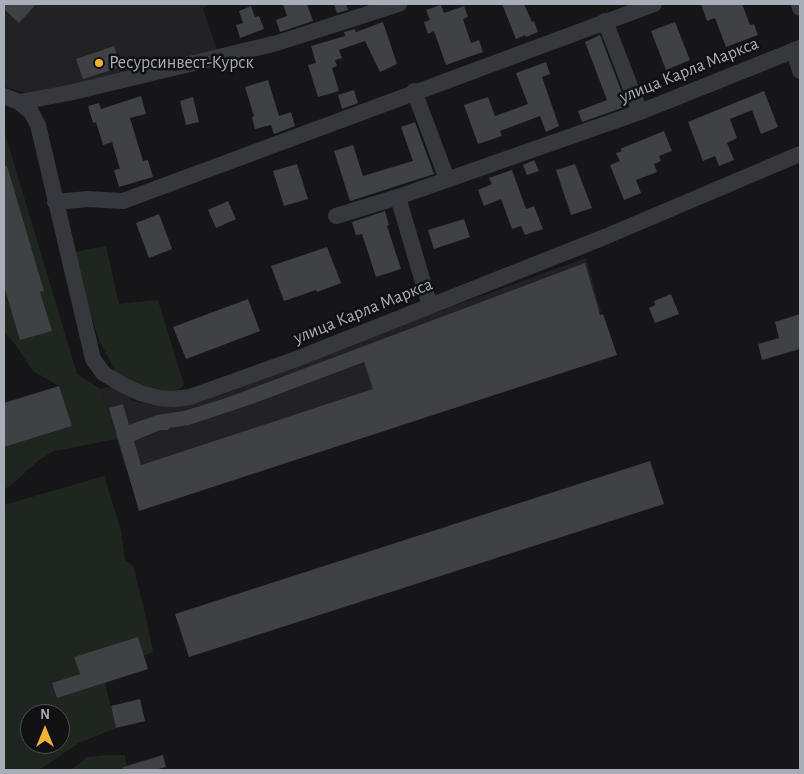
<!DOCTYPE html>
<html>
<head>
<meta charset="utf-8">
<style>
	body { margin:0 }
	#map { position:relative; width:804px; height:774px; overflow:hidden; background:#161618; font-family:"Alegreya Sans",sans-serif }
	canvas { display:block }
	.frame { position:absolute; inset:0; border:5px solid #a8adb8; pointer-events:none }
	.north { position:absolute; left:20px; top:704px; width:50px; height:50px; box-sizing:border-box; background:#111113; border:1px solid #4d4f55; border-radius:50%; rotate:0deg; font-size:14px; font-weight:700; line-height:20px; text-align:center; color:#a8adb8 }
	.north::after { content:''; display:block; margin:auto; width:18px; height:22px; background:#f2b134; clip-path:polygon(50% 0,100% 100%,50% 72%,0 100%) }
</style>
</head>
<body>
<div id="map">
<canvas width="804" height="774"></canvas>
<div class="frame"></div>
<div class="north">N</div>
</div>
<script>
const context = document.querySelector('canvas').getContext('2d');
context.lineJoin = 'round';
function fillPath(path, color) {
  context.fillStyle = color;
  context.fill(path, 'evenodd');
}
function shape(rows) {
  const path = new Path2D();
  for (const r of rows) {
    path.moveTo(r[0], r[1]);
    for (let i = 2; i < r.length; i += 2) path.lineTo(r[i], r[i + 1]);
  }
  return path;
}
function strokePath(path, color, width, dash) {
  context.strokeStyle = color;
  context.lineWidth = width;
  context.lineCap = dash ? 'butt' : 'round';
  context.setLineDash(dash || []);
  context.stroke(path);
}
function write(font, color, halo, rows, align = 'center') {
  context.font = font + ' "Alegreya Sans",sans-serif';
  context.lineWidth = 5;
  context.setLineDash([]);
  context.textBaseline = 'middle';
  context.strokeStyle = halo;
  context.fillStyle = color;
  for (const [text, x, y, turn = 0] of rows) {
    context.save();
    context.translate(x, y);
    context.rotate((+turn || 0) * Math.PI / 180);
    context.textAlign = isNaN(turn) ? turn : align;
    if (halo) context.strokeText(text, 0, 0);
    context.fillText(text, 0, 0);
    context.restore();
  }
}
const built = shape([
	[4,4,208,4,203,9,222,64,40,107,36,95,4,87],
	[586,258,601,312,368,391,126,470,101,389,114,385,133,401,175,407]
]);
const green = shape([
	[4,130,77,374,101,389,117,439,54,451,39,460,10,486,4,489,4,447,72,426,59,386,33,371,15,344,4,332],
	[106,246,119,304,158,300,184,385,177,392,161,392,136,386,115,371,98,338,86,298,75,252],
	[104,476,121,530,125,560,133,566,146,617,153,652,144,656,138,637,75,657,80,674,52,683,57,697,105,683,116,728,79,743,39,770,4,770,4,505],
	[30,714,60,714,60,744,30,744],
	[107,755,125,755,127,770,71,770,87,757]
]);
const building = shape([
	[4,4,36,4,19,23,4,9],
	[283,4,307,4,313,21,280,32,276,20,287,16],
	[334,4,346,4,348,10,337,13],
	[502,4,524,4,532,22,534,21,538,32,526,37,525,35,516,39],
	[701,4,742,4,750,25,754,24,758,35,726,47,715,18,707,21],
	[441,5,444,13,464,6,468,17,463,19,471,43,479,40,483,52,446,65,434,31,428,34,424,22,430,20,426,10],
	[251,6,255,17,259,16,264,29,240,38,236,25,243,23,239,11],
	[383,22,397,64,380,72,365,41,339,50,342,58,335,60,337,66,332,68,339,91,318,97,308,65,316,63,311,46,345,36,344,32,355,29,356,32],
	[675,22,690,60,666,70,651,31],
	[600,35,627,106,582,122,578,111,607,100,585,42],
	[114,46,121,67,83,79,76,59],
	[546,62,550,74,542,77,559,126,546,132,540,116,500,131,502,136,478,144,464,105,488,97,495,116,528,104,516,73],
	[268,80,279,116,291,112,295,126,274,134,271,125,255,129,252,117,254,116,245,87],
	[354,90,358,103,342,109,338,95],
	[764,91,778,127,761,134,752,110,730,119,737,138,727,143,734,160,719,166,715,156,703,161,688,122],
	[141,96,146,114,130,118,143,161,148,160,153,177,119,187,114,170,120,169,112,142,103,145,96,122,93,123,88,106,99,103,101,109],
	[193,97,199,122,186,125,180,101],
	[415,122,434,174,350,201,334,151,353,145,363,176,413,161,401,127],
	[664,131,672,151,659,156,661,161,654,164,657,172,636,180,641,193,624,200,610,165,620,161,616,153,622,151,620,149],
	[534,160,539,171,527,175,523,165],
	[297,164,308,199,284,206,273,171],
	[575,164,592,208,571,215,556,170],
	[4,166,7,166,44,291,40,292,52,331,20,340,4,286],
	[512,170,526,209,534,206,543,229,525,235,521,226,512,229,501,199,484,206,478,190,492,184,489,178],
	[228,201,236,219,216,228,208,210],
	[385,211,389,225,387,226,401,269,376,277,362,234,356,235,352,222],
	[159,214,172,249,149,258,136,223],
	[464,219,470,237,434,249,428,230],
	[327,247,341,283,317,292,316,290,284,301,271,266],
	[585,263,600,315,603,314,617,355,139,511,109,408,123,404,129,425,157,415,184,411,226,398],
	[364,362,373,389,141,465,134,441,160,430,168,430,169,428,189,425,255,403],
	[671,294,679,314,655,323,649,308,655,305,654,301],
	[248,299,260,331,186,359,173,327],
	[800,314,800,349,762,360,758,344,779,338,775,322],
	[59,386,72,426,4,447,4,403],
	[650,461,664,504,189,657,175,614],
	[138,637,148,669,57,698,52,683,80,674,74,657],
	[140,699,145,721,116,728,111,706],
	[163,755,166,767,154,770,123,770,123,767]
]);
const minor = shape([
	[799,4,800,8],
	[605,21,640,112],
	[794,50,800,71],
	[414,91,447,179],
	[4,96,19,102,31,112,38,125,93,359,103,373,123,385,140,393,159,398,174,399,190,397,299,358,607,236,800,154],
	[19,102,69,93,277,43,399,4],
	[398,197,430,306],
	[55,202,88,199,123,201,654,4],
	[336,216,398,197,640,112,800,48]
]);
const markers = [
	[99,63,5,"#f2b134"]
];
const poiNames = [
	["Ресурсинвест-Курск",109,63]
];
const streetNames = [
	["улица Карла Маркса",689,70,-22],
	["улица Карла Маркса",363,311,-22]
];
fillPath(built, '#222225');
fillPath(green, '#1e261f');
fillPath(building, '#404145');
strokePath(minor, '#37383d', 16);
for (const [x, y, r, color] of markers) {
  const dot = new Path2D();
  dot.arc(x, y, r, 0, 2 * Math.PI);
  context.fillStyle = color;
  context.fill(dot);
  strokePath(dot, '#111113', 2);
}
write('18px', '#a8adb8', '#111113', poiNames, 'left');
write('18px', '#a8adb8', '#111113', streetNames);
</script>
</body>
</html>
